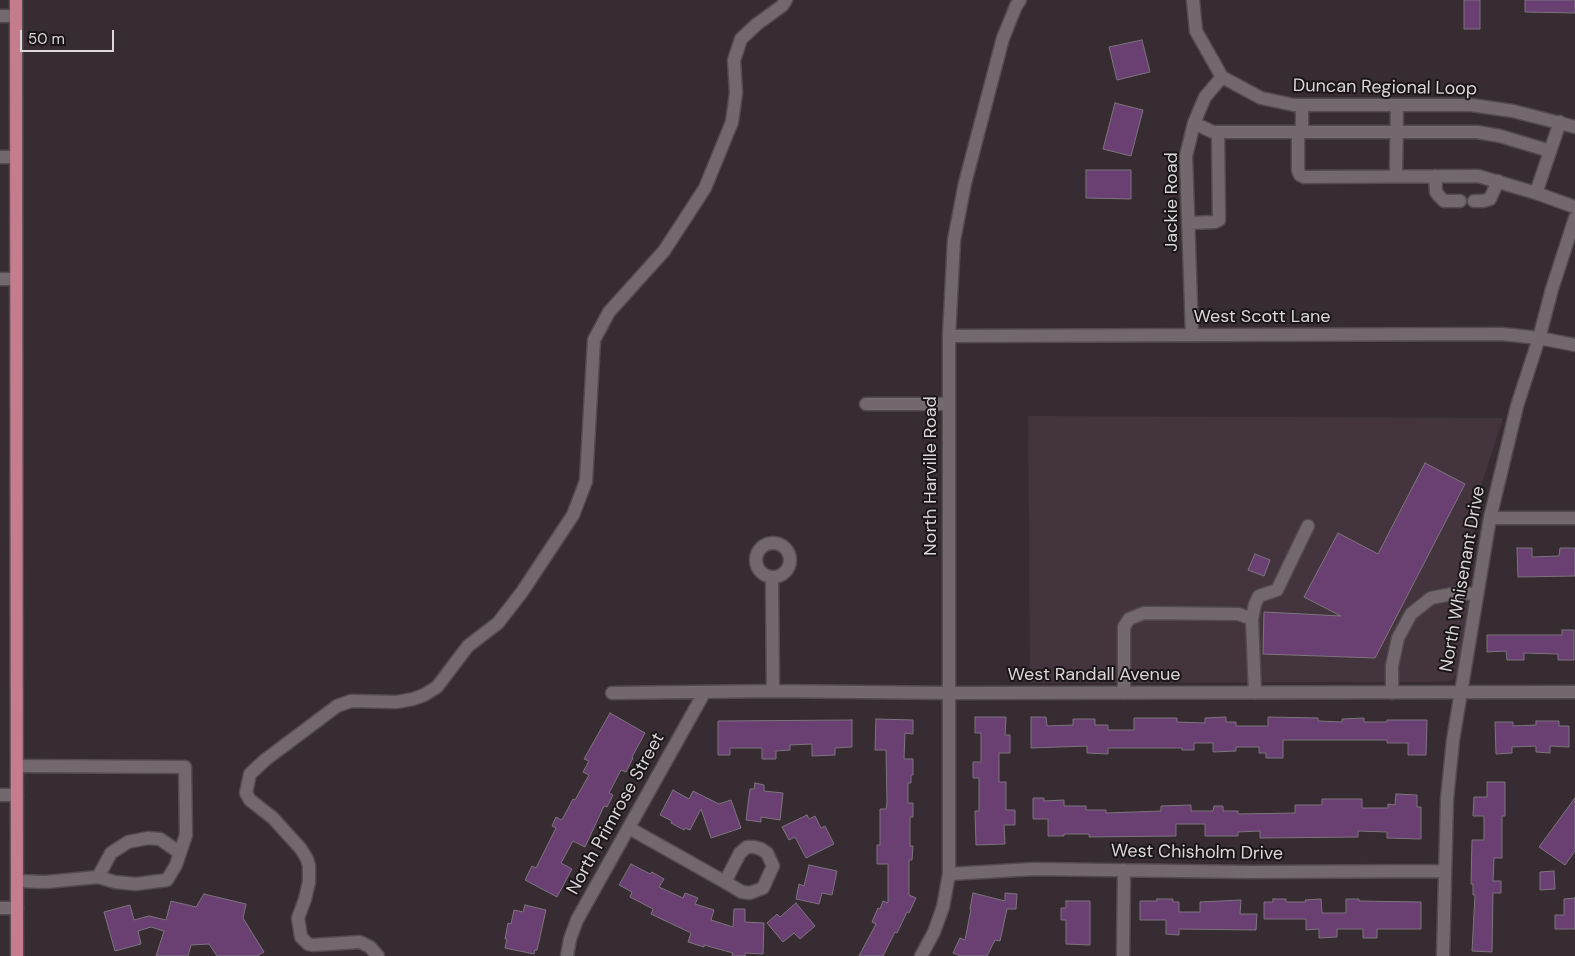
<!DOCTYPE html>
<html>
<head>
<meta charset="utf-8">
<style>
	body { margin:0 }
	#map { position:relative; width:1575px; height:956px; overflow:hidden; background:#362c31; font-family:"DM Sans",sans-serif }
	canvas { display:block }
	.scale { position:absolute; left:20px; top:30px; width:94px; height:22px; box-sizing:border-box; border:2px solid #ddd7da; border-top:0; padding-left:6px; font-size:15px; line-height:18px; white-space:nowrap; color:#ddd7da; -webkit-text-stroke:4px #1a1618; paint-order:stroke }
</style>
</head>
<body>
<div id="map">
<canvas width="1575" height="956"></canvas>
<div class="scale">50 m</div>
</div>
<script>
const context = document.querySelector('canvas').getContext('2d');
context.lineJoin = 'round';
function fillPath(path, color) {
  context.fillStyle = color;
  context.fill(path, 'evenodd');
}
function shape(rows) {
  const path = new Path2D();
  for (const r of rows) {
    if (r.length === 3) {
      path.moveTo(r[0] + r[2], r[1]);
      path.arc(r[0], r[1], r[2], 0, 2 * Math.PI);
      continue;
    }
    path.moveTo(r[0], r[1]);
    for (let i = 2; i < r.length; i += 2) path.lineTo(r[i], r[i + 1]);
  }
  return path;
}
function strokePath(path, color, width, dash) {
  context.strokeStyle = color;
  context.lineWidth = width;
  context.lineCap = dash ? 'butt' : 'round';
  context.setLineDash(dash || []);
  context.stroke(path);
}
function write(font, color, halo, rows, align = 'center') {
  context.font = font + ' "DM Sans",sans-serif';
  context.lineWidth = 4;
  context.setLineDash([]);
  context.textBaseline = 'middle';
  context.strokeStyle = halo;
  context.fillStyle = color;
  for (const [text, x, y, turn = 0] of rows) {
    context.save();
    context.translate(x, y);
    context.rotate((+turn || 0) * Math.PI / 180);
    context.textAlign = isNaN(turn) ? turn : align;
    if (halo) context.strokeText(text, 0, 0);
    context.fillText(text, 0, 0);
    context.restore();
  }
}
const built = shape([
	[1028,416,1503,418,1483,480,1464,583,1469,605,1457,675,1450,681,1434,682,1030,683]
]);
const building = shape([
	[1464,0,1480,0,1480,29,1464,29,1464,0],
	[1525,0,1575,0,1575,13,1525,12,1525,0],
	[1142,40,1150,72,1117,80,1109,47,1142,40],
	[1115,103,1143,110,1131,156,1103,149,1115,103],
	[1086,170,1131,170,1131,199,1086,198,1086,170],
	[1425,463,1465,484,1375,658,1263,654,1264,612,1341,616,1304,597,1338,533,1378,554,1425,463],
	[1517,548,1532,548,1532,557,1559,556,1560,548,1575,548,1575,576,1518,577,1517,548],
	[1255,554,1270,560,1264,576,1248,570,1255,554],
	[1562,630,1574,630,1574,660,1558,660,1558,654,1524,653,1524,660,1507,660,1506,651,1487,652,1487,635,1562,635,1562,630],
	[610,713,645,733,632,757,633,758,626,772,621,770,609,793,613,795,607,807,604,806,585,847,573,841,561,863,572,869,557,897,525,880,532,866,536,868,556,828,552,826,556,817,561,820,563,818,573,799,575,800,589,775,583,772,589,761,584,759,610,713],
	[975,717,1006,717,1005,735,1010,735,1010,753,999,753,999,782,1006,782,1006,810,1015,810,1015,825,1004,825,1005,844,976,845,975,811,979,811,979,778,973,778,973,762,981,762,981,733,975,733,975,717],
	[1031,717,1046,717,1047,726,1073,725,1073,719,1095,719,1095,725,1108,725,1108,730,1134,730,1134,718,1177,718,1177,722,1205,723,1205,718,1226,717,1226,722,1236,722,1236,726,1268,726,1268,717,1318,718,1318,721,1342,722,1342,719,1364,718,1364,722,1387,722,1387,720,1427,720,1426,755,1408,755,1408,743,1387,743,1387,740,1283,740,1283,758,1266,758,1266,753,1259,753,1259,747,1236,747,1236,751,1213,752,1213,743,1194,743,1194,750,1182,750,1182,748,1108,748,1108,754,1087,753,1087,746,1031,748,1031,717],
	[876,719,913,720,913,734,905,733,904,759,913,759,913,775,911,775,911,783,908,783,908,803,913,803,913,817,910,817,910,846,913,846,912,860,909,860,909,895,916,898,909,913,907,912,897,933,895,932,883,956,859,956,876,924,872,922,878,908,880,909,883,901,888,903,888,864,877,864,877,845,880,845,880,809,886,809,887,802,886,750,875,750,876,719],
	[852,720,852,747,835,748,835,755,812,756,812,744,790,745,790,750,776,751,776,759,762,759,762,748,730,748,730,755,718,755,718,721,852,720],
	[1536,721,1559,721,1559,726,1569,726,1569,747,1550,746,1550,753,1536,752,1536,746,1512,747,1512,753,1496,754,1495,722,1513,722,1513,726,1536,725,1536,721],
	[1487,782,1505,782,1505,816,1502,816,1502,858,1494,858,1493,881,1501,881,1501,893,1493,893,1492,952,1472,951,1475,895,1473,895,1473,884,1471,884,1472,840,1484,840,1484,816,1473,816,1474,797,1487,797,1487,782],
	[755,783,764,785,764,791,783,793,780,820,761,817,761,822,746,820,750,789,754,789,755,783],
	[673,790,689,799,693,791,719,804,731,800,741,828,711,838,701,809,690,830,685,828,684,830,671,823,672,821,660,815,673,790],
	[1396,794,1417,795,1417,807,1421,807,1421,839,1387,838,1387,832,1358,831,1358,837,1260,838,1260,831,1238,832,1238,836,1205,836,1205,824,1176,824,1176,836,1089,837,1089,834,1064,834,1064,836,1048,836,1048,819,1033,819,1033,798,1044,798,1044,801,1064,800,1064,806,1086,806,1086,810,1106,810,1106,813,1161,811,1161,806,1191,805,1191,811,1213,811,1214,806,1223,806,1223,811,1238,811,1238,814,1295,813,1295,805,1322,805,1322,799,1362,799,1362,808,1388,808,1388,804,1395,805,1396,794],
	[1575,798,1575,851,1565,865,1539,847,1575,798],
	[807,815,809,819,815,816,821,828,825,826,834,844,806,858,795,837,789,840,782,827,807,815],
	[631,864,650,874,652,872,664,879,659,887,683,898,685,893,698,898,695,904,714,910,711,920,733,927,734,909,745,909,745,922,764,923,763,954,745,953,745,956,732,956,733,953,704,945,704,947,688,942,691,933,651,914,653,909,630,897,632,892,619,885,631,864],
	[809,865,837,871,832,895,822,893,819,904,796,899,799,884,804,886,809,865],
	[1554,871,1555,889,1540,890,1540,872,1554,871],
	[973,893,1005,901,1005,893,1017,894,1016,909,1007,909,1000,941,995,940,987,956,960,956,953,953,960,938,965,940,971,909,970,909,973,893],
	[204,894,246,904,243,918,264,952,257,956,217,956,209,944,191,945,188,956,156,956,164,931,151,927,138,931,141,944,115,951,104,912,130,905,134,920,149,916,166,920,171,901,196,907,204,894],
	[1575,898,1575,929,1555,929,1555,915,1564,915,1564,899,1575,898],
	[1157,899,1173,899,1173,902,1179,902,1179,912,1200,912,1200,902,1241,900,1240,914,1257,914,1256,930,1179,929,1179,935,1166,934,1166,920,1140,920,1140,901,1157,901,1157,899],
	[1273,899,1286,899,1286,902,1306,902,1305,900,1321,899,1322,913,1346,913,1346,899,1359,899,1359,901,1421,902,1421,929,1377,929,1377,938,1363,938,1363,929,1337,929,1337,937,1319,938,1319,929,1306,930,1306,919,1264,919,1264,902,1273,902,1273,899],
	[1066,901,1090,901,1090,945,1066,944,1066,920,1061,920,1061,908,1066,908,1066,901],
	[796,903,815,926,800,939,794,933,783,942,767,923,777,914,780,917,796,903],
	[525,905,546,910,537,950,535,950,534,954,505,948,507,939,505,939,508,923,511,924,514,910,523,912,525,905]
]);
const minor = shape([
	[1193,0,1196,31,1222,77,1261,98,1294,105,1471,105,1513,111,1575,127],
	[0,16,16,16],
	[1194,123,1213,132,1477,132,1500,136,1550,151],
	[1298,132,1298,170,1300,175,1304,177,1478,176,1536,193,1575,207],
	[1302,132,1302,105],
	[0,157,16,157],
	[1396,176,1397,105],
	[1435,176,1436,192,1439,196,1444,201,1460,201],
	[1536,193,1560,122],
	[1474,201,1483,201,1490,199,1498,181],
	[1188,223,1215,222,1219,220,1218,132],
	[0,279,16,279],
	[1192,335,1186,156,1194,123,1205,97,1222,77],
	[949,336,1502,334,1539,338,1575,345],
	[866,404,949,404],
	[1490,518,1575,518],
	[773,560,17],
	[772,577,773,691],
	[612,693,773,691,948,693,1575,692],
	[1124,693,1124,627,1129,619,1144,613,1238,614,1252,619],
	[1255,693,1252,619,1255,604,1259,596,1277,590,1308,526],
	[1392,693,1392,666,1398,638,1411,614,1431,598,1457,593,1477,594],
	[17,766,185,767,186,835,176,865,167,880,136,884,115,882,98,877,46,882,17,881],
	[0,795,17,795],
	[629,828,725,882],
	[747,847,754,847,761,849,767,853,773,866,763,888,750,893,742,892,725,882,740,853,747,847],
	[949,874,1034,869,1250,872,1445,871],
	[98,877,111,853,128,842,148,838,160,839,180,853],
	[0,908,17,908],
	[378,956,370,947,360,942,313,945,308,944,301,937,298,918,305,899,309,882,309,866,307,859,301,849,273,818,250,800,246,793,250,774,265,760,337,706,351,701,397,702,413,699,424,695,437,687,468,646,498,623,522,592,573,515,586,481,594,340,609,312,664,251,705,188,732,122,736,93,734,60,741,39,757,24,782,6,786,0],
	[567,956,570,939,577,920,704,693],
	[921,956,934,932,943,907,949,874,949,336,954,240,965,183,1003,38,1016,6,1020,0],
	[1123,956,1124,870],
	[1443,956,1447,799,1453,740,1490,518,1517,406,1539,338,1552,289,1575,218]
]);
const major = shape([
	[16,0,17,956]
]);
const streetNames = [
	["Duncan Regional Loop",1385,88,1],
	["Jackie Road",1172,202,-90],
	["West Scott Lane",1262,317],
	["North Harville Road",931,476,-90],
	["North Whisenant Drive",1463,579,-80],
	["West Randall Avenue",1094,675],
	["North Primrose Street",616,814,-61],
	["West Chisholm Drive",1197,853,1]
];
fillPath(built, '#44343d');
fillPath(building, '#6a3f72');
strokePath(building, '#7d757e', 1);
strokePath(minor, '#534b4f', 15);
strokePath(major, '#534b4f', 15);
strokePath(minor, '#74686f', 12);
strokePath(major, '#c57c8e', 12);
write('18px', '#ddd7da', '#1a1618', streetNames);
</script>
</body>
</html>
